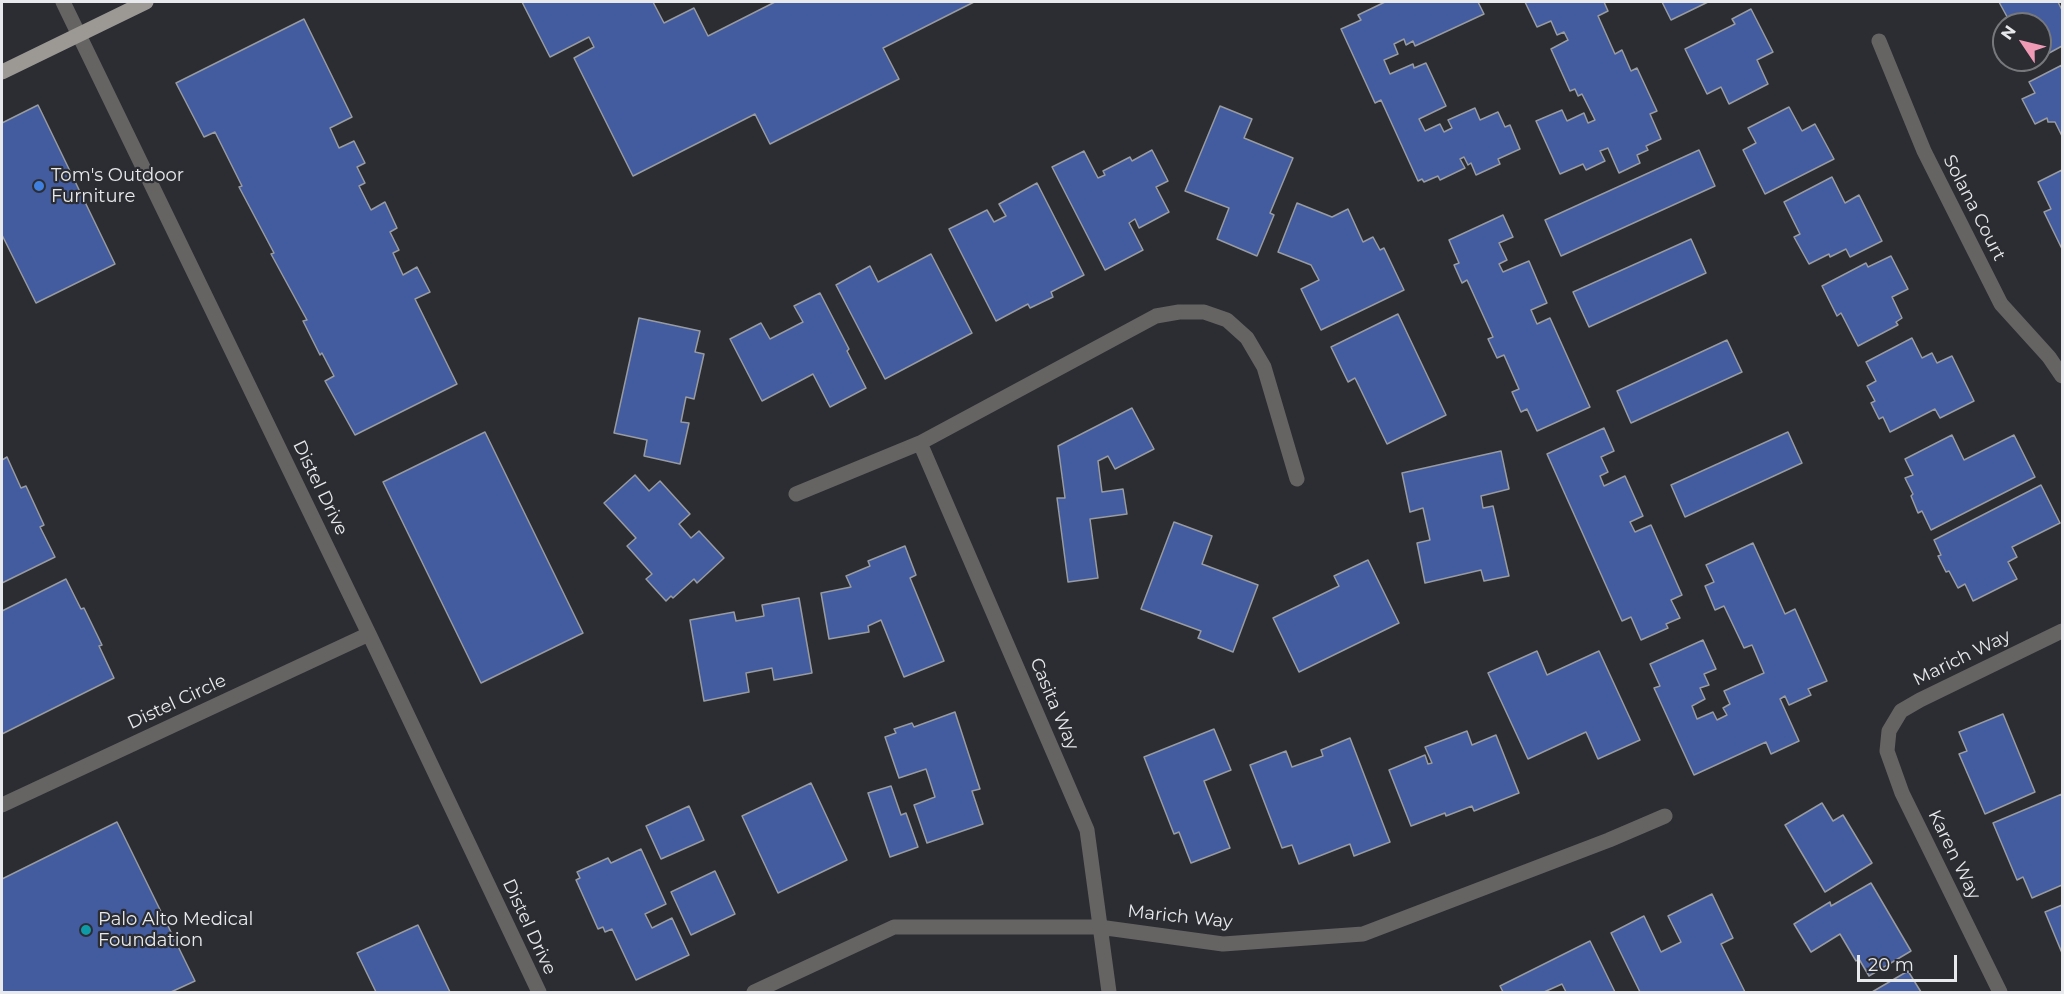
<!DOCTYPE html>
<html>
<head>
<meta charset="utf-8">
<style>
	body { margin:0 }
	#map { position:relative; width:2064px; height:994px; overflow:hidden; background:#2b2d32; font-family:Montserrat,sans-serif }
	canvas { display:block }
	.frame { position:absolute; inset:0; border:3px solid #e7e9ec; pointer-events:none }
	.north { position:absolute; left:1992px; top:12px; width:60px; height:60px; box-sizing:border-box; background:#2b2d32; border:2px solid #76787c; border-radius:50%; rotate:305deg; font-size:16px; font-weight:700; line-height:24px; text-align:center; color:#e7e9ec }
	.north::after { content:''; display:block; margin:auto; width:21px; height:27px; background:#f09ab6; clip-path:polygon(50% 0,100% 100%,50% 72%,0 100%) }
	.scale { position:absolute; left:1857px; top:955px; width:100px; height:27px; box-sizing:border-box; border:3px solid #e7e9ec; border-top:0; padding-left:8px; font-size:18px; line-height:21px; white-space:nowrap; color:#e7e9ec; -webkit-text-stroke:4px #2b2d32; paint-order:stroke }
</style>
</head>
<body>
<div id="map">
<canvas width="2064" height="994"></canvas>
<div class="frame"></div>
<div class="north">N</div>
<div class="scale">20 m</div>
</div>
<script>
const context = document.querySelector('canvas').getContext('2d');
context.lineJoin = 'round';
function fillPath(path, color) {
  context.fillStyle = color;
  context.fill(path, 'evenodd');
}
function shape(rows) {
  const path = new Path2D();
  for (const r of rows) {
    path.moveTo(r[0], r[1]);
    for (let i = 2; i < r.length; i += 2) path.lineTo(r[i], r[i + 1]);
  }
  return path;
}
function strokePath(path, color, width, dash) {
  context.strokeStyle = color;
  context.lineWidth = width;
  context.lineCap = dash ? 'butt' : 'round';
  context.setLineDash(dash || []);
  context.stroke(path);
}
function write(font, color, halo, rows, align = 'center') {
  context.font = font + ' Montserrat,sans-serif';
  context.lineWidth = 4.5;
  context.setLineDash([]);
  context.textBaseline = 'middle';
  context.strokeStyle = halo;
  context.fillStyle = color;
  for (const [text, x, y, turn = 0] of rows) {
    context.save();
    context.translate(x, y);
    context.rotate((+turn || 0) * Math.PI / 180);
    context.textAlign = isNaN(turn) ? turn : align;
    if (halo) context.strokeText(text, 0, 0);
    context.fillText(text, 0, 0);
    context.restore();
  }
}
const building = shape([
	[522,2,653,2,664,23,694,8,708,36,775,2,974,2,883,48,899,79,770,144,755,114,633,176,574,58,594,47,589,37,550,57,522,2],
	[1385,2,1478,2,1484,14,1415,46,1413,41,1406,45,1404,39,1394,44,1398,54,1384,60,1390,74,1413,64,1414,68,1426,63,1446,106,1419,119,1425,131,1440,124,1444,132,1452,128,1448,120,1475,108,1480,120,1498,112,1505,127,1510,125,1520,149,1498,159,1500,164,1476,175,1471,163,1468,165,1464,157,1460,159,1465,168,1440,180,1438,176,1424,182,1422,179,1418,181,1381,100,1375,103,1341,29,1361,20,1358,15,1385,2],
	[1525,2,1604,2,1608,11,1598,16,1615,54,1622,50,1631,71,1637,68,1657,111,1650,114,1661,139,1646,146,1648,150,1637,155,1640,163,1619,173,1608,148,1600,151,1605,161,1586,170,1583,164,1560,174,1536,121,1562,110,1567,121,1584,113,1588,123,1595,120,1582,94,1578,96,1575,89,1570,91,1551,49,1568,40,1564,32,1557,35,1551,21,1537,27,1525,2],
	[1662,2,1708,2,1671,20,1662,2],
	[1999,2,2058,2,2062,10,2062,46,2040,58,2040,24,2011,24,1999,2],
	[1751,9,1773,52,1757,60,1768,84,1729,104,1721,87,1707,94,1685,49,1735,24,1732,19,1751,9],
	[304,19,352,117,330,128,339,148,354,141,365,163,357,167,365,183,359,186,371,210,385,202,397,228,390,232,399,250,393,253,403,275,417,267,430,292,415,299,457,384,355,435,325,381,334,376,322,353,320,355,303,321,307,320,271,254,274,253,239,187,242,186,215,132,204,137,176,83,304,19],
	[2062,65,2062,136,2055,122,2048,122,2047,118,2035,124,2022,99,2035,93,2029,82,2062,65],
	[38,105,115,264,36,303,2,235,2,123,38,105],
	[1220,106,1252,119,1244,138,1293,158,1270,213,1274,215,1257,256,1217,239,1229,208,1185,191,1220,106],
	[1789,107,1802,131,1815,124,1834,159,1765,194,1743,150,1756,143,1748,128,1789,107],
	[1152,150,1168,181,1156,187,1169,212,1139,228,1135,219,1129,223,1143,250,1105,270,1052,167,1084,151,1098,178,1105,175,1103,171,1130,157,1132,161,1152,150],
	[1699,150,1715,186,1561,256,1545,220,1699,150],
	[2062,170,2062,249,2044,212,2051,209,2038,182,2062,170],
	[1832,177,1845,203,1859,195,1882,241,1850,257,1846,249,1830,257,1829,254,1809,264,1794,237,1800,234,1784,202,1832,177],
	[1037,183,1084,275,1051,292,1053,297,1030,308,1028,304,996,321,949,229,987,210,994,222,1006,216,999,204,1037,183],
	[1297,203,1332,217,1348,209,1363,242,1373,237,1380,250,1384,248,1404,290,1321,330,1301,289,1319,280,1311,265,1278,252,1297,203],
	[1503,215,1513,237,1499,243,1507,260,1499,264,1503,272,1529,261,1547,303,1531,310,1537,324,1550,318,1590,407,1537,431,1527,409,1521,412,1512,392,1519,389,1504,355,1497,358,1488,339,1493,337,1467,280,1462,283,1454,265,1459,263,1449,240,1503,215],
	[1691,239,1706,273,1589,327,1573,292,1691,239],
	[931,254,972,333,885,379,836,285,870,266,878,282,931,254],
	[1891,256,1908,289,1892,297,1902,318,1896,322,1898,325,1858,346,1841,313,1837,316,1822,286,1866,263,1868,267,1891,256],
	[820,293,849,349,847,351,866,388,830,407,813,374,762,401,730,339,761,323,770,339,803,322,794,306,820,293],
	[1398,314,1446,415,1387,444,1355,378,1348,382,1331,347,1398,314],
	[639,318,700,331,695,352,704,354,694,399,686,397,681,422,689,423,680,464,644,456,647,440,614,433,639,318],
	[1912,338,1922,358,1932,353,1937,363,1952,356,1974,401,1940,418,1935,409,1890,432,1883,417,1879,419,1871,403,1875,401,1867,386,1876,381,1866,362,1912,338],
	[1727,340,1742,372,1631,423,1617,391,1727,340],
	[1132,408,1154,449,1115,469,1108,456,1098,461,1102,492,1123,489,1127,514,1090,519,1098,578,1068,582,1057,498,1065,498,1058,446,1132,408],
	[1604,428,1614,451,1601,457,1608,472,1600,476,1604,486,1625,476,1643,516,1630,522,1635,532,1651,525,1682,595,1671,600,1680,618,1666,624,1668,628,1641,640,1631,617,1622,621,1547,454,1604,428],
	[485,432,583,633,481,683,383,482,485,432],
	[1788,432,1802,463,1685,517,1671,485,1788,432],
	[1952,435,1964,460,2014,435,2035,477,1931,530,1922,511,1918,513,1911,496,1913,494,1905,478,1913,475,1905,459,1952,435],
	[1501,451,1509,489,1481,496,1483,508,1493,506,1509,576,1484,581,1481,570,1425,583,1417,543,1430,540,1423,508,1410,512,1402,473,1501,451],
	[7,457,21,488,26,486,44,525,40,527,55,557,2,583,2,460,7,457],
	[635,475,649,491,660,481,690,514,679,524,691,538,699,531,724,558,697,583,694,579,673,598,671,596,666,601,646,579,652,574,627,546,636,538,604,503,635,475],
	[2041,485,2060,523,2012,547,2017,557,2008,562,2017,579,1973,601,1965,584,1958,588,1949,571,1946,572,1938,556,1941,555,1934,540,2041,485],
	[1174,522,1212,536,1202,564,1258,585,1233,652,1198,638,1201,631,1141,609,1174,522],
	[1753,543,1785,614,1795,609,1827,681,1808,689,1811,695,1789,705,1785,696,1780,699,1799,741,1771,754,1766,742,1694,775,1654,688,1660,686,1650,664,1703,640,1716,669,1704,674,1709,685,1700,688,1705,699,1692,706,1697,719,1713,712,1717,720,1727,715,1723,708,1730,704,1724,691,1764,673,1752,645,1744,648,1724,606,1715,610,1705,586,1714,582,1706,565,1753,543],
	[905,546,916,575,910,578,944,661,904,677,881,620,868,626,869,632,829,639,821,593,851,587,846,576,870,566,868,561,905,546],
	[1368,560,1399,623,1299,672,1273,618,1339,586,1334,576,1368,560],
	[66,579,81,609,84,608,102,645,99,646,114,678,2,734,2,611,66,579],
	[799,598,812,673,774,680,772,668,746,673,749,692,704,701,690,620,734,612,736,621,764,616,762,605,799,598],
	[1537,651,1547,675,1599,651,1640,740,1598,759,1586,732,1528,759,1488,673,1537,651],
	[955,712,980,789,972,791,983,824,927,843,914,805,935,797,926,769,899,778,885,737,896,733,894,729,912,723,914,727,955,712],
	[2003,714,2035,792,1985,814,1959,754,1967,751,1959,732,2003,714],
	[1214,729,1231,770,1204,781,1230,848,1191,863,1179,832,1174,834,1144,757,1214,729],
	[1467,731,1472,745,1496,735,1519,793,1474,811,1472,806,1446,816,1445,813,1411,826,1389,770,1425,755,1428,764,1432,763,1425,747,1467,731],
	[1350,738,1390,842,1354,856,1350,844,1299,864,1292,845,1282,848,1250,765,1286,751,1292,767,1323,756,1321,750,1350,738],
	[811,783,847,860,778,893,742,816,811,783],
	[891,786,901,815,906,813,918,847,890,857,868,793,891,786],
	[2062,794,2062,885,2032,898,2023,877,2017,880,1993,823,2062,794],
	[1822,803,1833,821,1843,815,1872,863,1825,892,1785,825,1822,803],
	[689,806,704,840,661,859,646,826,689,806],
	[117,822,195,981,171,992,2,992,2,879,117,822],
	[641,849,666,904,645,914,652,928,672,918,689,955,636,980,612,929,605,932,603,927,598,929,576,880,580,878,577,872,608,858,611,863,641,849],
	[715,871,735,914,691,935,671,892,715,871],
	[1871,883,1911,951,1869,976,1859,959,1856,961,1840,934,1811,952,1794,924,1830,902,1831,906,1871,883],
	[1712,894,1733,938,1721,944,1745,992,1640,992,1611,933,1644,916,1661,952,1681,942,1668,916,1712,894],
	[2062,905,2062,953,2045,912,2062,905],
	[418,925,450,992,376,992,357,953,418,925],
	[1590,941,1615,992,1566,992,1562,984,1544,992,1503,992,1500,986,1590,941],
	[1908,971,1921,992,1872,992,1908,971]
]);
const minor = shape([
	[63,2,369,634,539,992],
	[1879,41,1924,151,2001,304,2049,357,2062,376],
	[920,443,1087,830,1109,992],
	[796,494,920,443,1156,316,1179,312,1204,312,1227,320,1247,338,1264,367,1297,479],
	[2,805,369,634],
	[754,992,894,927,1099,927,1223,944,1363,934,1609,840,1665,816],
	[2000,992,1902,793,1887,751,1889,731,1901,711,1920,700,2062,631]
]);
const major = shape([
	[2,72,146,2]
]);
const markers = [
	[39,186,6,"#3f7fe0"],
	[86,930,6,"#0f9aa8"]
];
const poiNames = [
	["Tom's Outdoor",51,176],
	["Furniture",51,197],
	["Palo Alto Medical",98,920],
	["Foundation",98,941]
];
const streetNames = [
	["Solana Court",1974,208,63],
	["Distel Drive",320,488,64],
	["Marich Way",1962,658,-26],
	["Distel Circle",177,702,-25],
	["Casita Way",1054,704,67],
	["Karen Way",1954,855,64],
	["Marich Way",1180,917,6],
	["Distel Drive",529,927,65]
];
fillPath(building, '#435b9f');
strokePath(building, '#989ba0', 1.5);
strokePath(minor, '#656462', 15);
strokePath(major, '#9c9995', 15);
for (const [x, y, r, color] of markers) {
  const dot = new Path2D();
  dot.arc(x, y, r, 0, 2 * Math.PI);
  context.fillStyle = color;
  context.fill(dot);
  strokePath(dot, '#2b2d32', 2);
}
write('18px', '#e7e9ec', '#2b2d32', poiNames, 'left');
write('18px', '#e7e9ec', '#2b2d32', streetNames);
</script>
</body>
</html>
